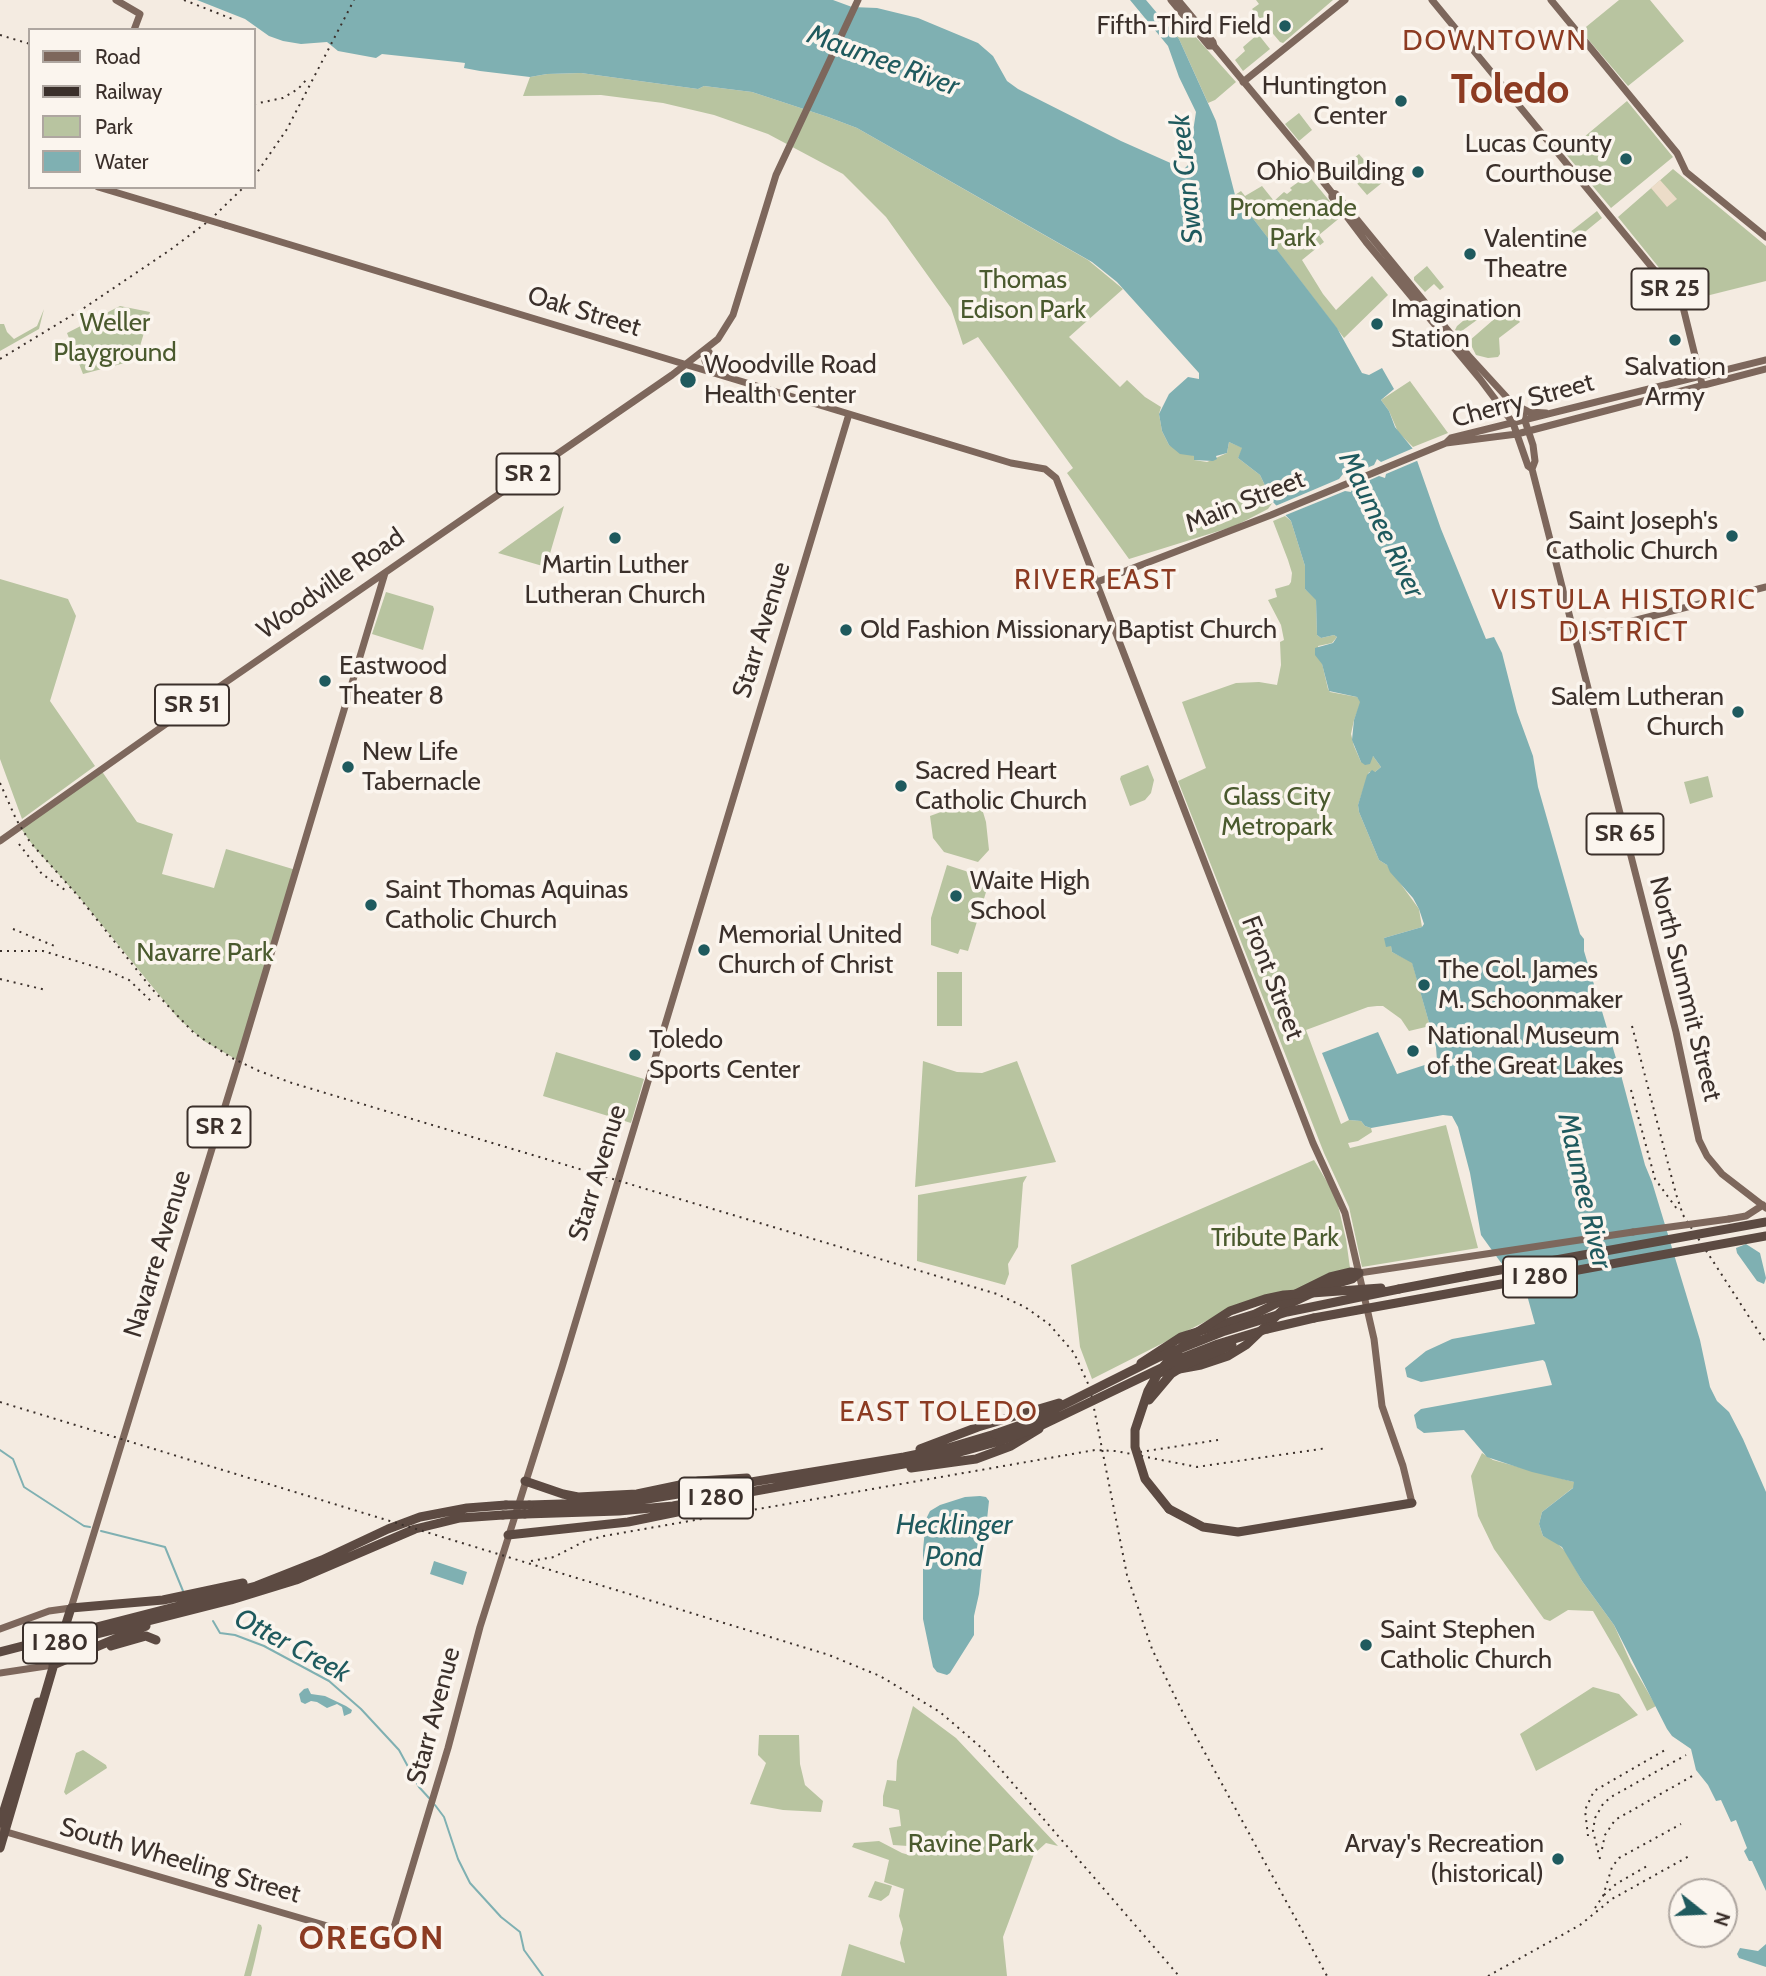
<!DOCTYPE html>
<html>
<head>
<meta charset="utf-8">
<style>
	body { margin:0 }
	#map { position:relative; width:1766px; height:1976px; overflow:hidden; background:#f4ebe1; font-family:Cabin,sans-serif }
	canvas { display:block }
	.legend { position:absolute; left:28px; top:28px; width:228px; height:161px; box-sizing:border-box; background:#fbf5ee; border:2px solid #aea6a0; margin:0; padding:9px 12px; list-style:none; font-size:21px; color:#3b302b }
	.legend li { display:flex; align-items:center; gap:14px; height:35px }
	.legend b { width:35px; border:2px solid #aea6a0 }
	.north { position:absolute; left:1668px; top:1878px; width:70px; height:70px; box-sizing:border-box; background:#fbf5ee; border:2px solid #aea6a0; border-radius:50%; rotate:108deg; font-size:19px; font-weight:700; line-height:28px; text-align:center; color:#3b302b }
	.north::after { content:''; display:block; margin:auto; width:24px; height:32px; background:#1f5a5e; clip-path:polygon(50% 0,100% 100%,50% 72%,0 100%) }
</style>
</head>
<body>
<div id="map">
<canvas width="1766" height="1976"></canvas>
<ul class="legend">
<li><b style="height:9px;background:#7d675c"></b>Road</li>
<li><b style="height:9px;background:#3b302b"></b>Railway</li>
<li><b style="height:19px;background:#b8c4a0"></b>Park</li>
<li><b style="height:19px;background:#7fb0b2"></b>Water</li>
</ul>
<div class="north">N</div>
</div>
<script>
const context = document.querySelector('canvas').getContext('2d');
context.lineJoin = 'round';
function fillPath(path, color) {
  context.fillStyle = color;
  context.fill(path, 'evenodd');
}
function shape(rows) {
  const path = new Path2D();
  for (const r of rows) {
    path.moveTo(r[0], r[1]);
    for (let i = 2; i < r.length; i += 2) path.lineTo(r[i], r[i + 1]);
  }
  return path;
}
function strokePath(path, color, width, dash) {
  context.strokeStyle = color;
  context.lineWidth = width;
  context.lineCap = dash ? 'butt' : 'round';
  context.setLineDash(dash || []);
  context.stroke(path);
}
function write(font, color, halo, rows, align = 'center') {
  context.font = font + ' Cabin,sans-serif';
  context.lineWidth = 7;
  context.setLineDash([]);
  context.textBaseline = 'middle';
  context.strokeStyle = halo;
  context.fillStyle = color;
  for (const [text, x, y, turn = 0] of rows) {
    context.save();
    context.translate(x, y);
    context.rotate((+turn || 0) * Math.PI / 180);
    context.textAlign = isNaN(turn) ? turn : align;
    if (halo) context.strokeText(text, 0, 0);
    context.fillText(text, 0, 0);
    context.restore();
  }
}
const green = shape([
	[1256,0,1333,0,1283,43,1280,42,1252,9,1259,4],
	[1619,0,1650,0,1684,41,1628,86,1581,31],
	[1182,25,1185,25,1236,82,1215,100,1208,103,1179,39,1173,32],
	[1258,34,1270,49,1243,71,1235,60,1245,51,1243,47],
	[581,73,698,89,704,86,752,92,828,117,857,128,1088,260,1123,289,1069,337,1120,387,1127,380,1145,397,1161,407,1159,414,1162,431,1169,445,1194,456,1194,460,1207,462,1227,453,1229,442,1243,448,1238,458,1260,475,1273,502,1268,509,1235,526,1129,559,1067,473,1073,468,978,337,963,345,951,308,886,217,843,174,768,134,714,115,663,103,601,95,523,96,530,77,547,74],
	[1627,101,1673,157,1611,208,1565,153],
	[1299,113,1312,130,1299,141,1285,124],
	[1359,154,1383,182,1367,195,1343,167],
	[1673,169,1766,246,1766,281,1686,301,1618,217],
	[1308,175,1342,216,1319,235,1324,242,1302,260,1323,294,1336,310,1372,276,1388,295,1344,338,1235,195,1241,191,1245,196,1262,186,1274,201,1284,192,1287,194,1292,190,1290,188],
	[1597,211,1602,218,1575,240,1569,233],
	[1427,266,1444,287,1440,290,1434,284,1425,292,1414,280,1414,277],
	[1482,305,1488,312,1459,333,1455,330,1457,326],
	[120,306,150,312,136,360,83,374,67,333],
	[1508,307,1520,322,1499,338,1500,354,1498,357,1488,358,1476,355,1469,341],
	[44,309,39,329,0,351,0,324,4,324,7,332,14,339,37,326],
	[1410,381,1448,433,1413,447,1398,432,1389,411,1381,400],
	[564,506,546,567,498,553],
	[1285,516,1291,521,1305,566,1305,589,1316,599,1317,635,1321,638,1334,635,1337,637,1332,643,1318,646,1328,689,1330,692,1357,697,1361,702,1354,720,1351,734,1354,746,1361,762,1373,756,1381,767,1375,772,1369,772,1358,805,1359,812,1379,860,1387,865,1419,909,1422,927,1384,938,1391,945,1392,952,1412,962,1430,1026,1409,1031,1401,1019,1383,1006,1377,1006,1368,1007,1306,1030,1341,1124,1349,1120,1361,1121,1365,1126,1371,1128,1372,1132,1358,1141,1348,1143,1350,1148,1446,1125,1478,1248,1362,1267,1349,1207,1324,1153,1178,781,1206,768,1182,702,1236,683,1259,682,1277,685,1281,665,1280,642,1284,640,1281,625,1268,600,1277,597,1275,589,1289,585,1291,582,1292,573,1288,560,1273,521],
	[0,579,68,599,76,616,50,701,95,766,22,819,0,759],
	[386,592,433,606,434,609,423,650,372,634],
	[1148,765,1154,780,1151,793,1145,800,1130,806,1120,779,1121,776],
	[101,770,137,822,173,834,162,874,214,888,226,849,296,870,239,1061,204,1041,178,1018,79,897,34,847,20,827],
	[1708,776,1713,797,1690,804,1684,782],
	[974,800,980,802,986,822,989,850,978,862,944,852,933,838,930,816],
	[947,865,990,879,968,951,960,949,958,954,931,945,931,918],
	[937,972,962,972,962,1026,937,1026],
	[556,1052,644,1079,631,1123,543,1096],
	[923,1061,957,1072,982,1073,1017,1061,1056,1162,915,1187],
	[1314,1160,1336,1197,1346,1239,1350,1268,1291,1292,1242,1303,1092,1379,1080,1347,1071,1265],
	[1027,1176,1023,1183,1018,1247,1008,1264,1009,1274,1005,1285,917,1261,918,1195],
	[1482,1453,1493,1460,1574,1482,1574,1487,1542,1512,1539,1524,1543,1536,1556,1542,1566,1552,1582,1581,1614,1625,1631,1663,1656,1706,1647,1711,1622,1661,1593,1611,1568,1610,1550,1621,1544,1619,1494,1549,1478,1516,1471,1476],
	[1593,1687,1619,1694,1638,1715,1536,1771,1520,1734],
	[913,1706,956,1738,1058,1846,1046,1843,1034,1854,1003,1937,1007,1976,841,1976,849,1944,905,1963,900,1943,903,1929,899,1916,904,1889,884,1882,889,1860,852,1847,854,1843,879,1841,902,1853,909,1855,908,1846,893,1845,889,1828,901,1826,899,1810,883,1806,883,1796,887,1780,896,1781,897,1761],
	[759,1735,799,1735,800,1764,805,1785,823,1801,821,1812,783,1810,750,1804,766,1763,758,1755],
	[83,1750,106,1765,107,1768,66,1795,64,1792,76,1753],
	[875,1881,892,1886,889,1895,881,1901,868,1897],
	[258,1924,261,1925,262,1928,255,1960,251,1976,244,1976]
]);
const plaza = shape([
	[1660,180,1677,199,1667,207,1651,188]
]);
const water = shape([
	[197,0,833,0,852,7,877,8,918,18,978,43,993,56,1007,81,1018,89,1121,141,1184,169,1195,158,1192,138,1196,112,1179,77,1168,46,1130,0,1146,0,1179,39,1216,121,1235,195,1337,328,1362,373,1369,375,1382,368,1394,389,1381,400,1389,411,1395,427,1413,449,1441,529,1486,639,1494,637,1502,653,1517,712,1533,756,1538,787,1580,934,1584,939,1584,951,1621,1075,1645,1165,1652,1182,1700,1340,1710,1387,1717,1401,1729,1412,1743,1439,1766,1492,1766,1891,1752,1861,1749,1861,1744,1851,1747,1848,1736,1820,1731,1822,1721,1800,1716,1801,1708,1785,1696,1770,1691,1749,1672,1736,1667,1729,1614,1625,1582,1581,1562,1547,1543,1536,1539,1524,1542,1512,1573,1488,1574,1482,1532,1472,1487,1457,1464,1430,1424,1433,1417,1428,1414,1415,1421,1409,1552,1385,1545,1362,1543,1360,1421,1382,1407,1377,1405,1368,1426,1351,1452,1339,1535,1324,1522,1277,1519,1275,1513,1277,1512,1270,1506,1269,1499,1260,1481,1235,1470,1173,1458,1127,1452,1116,1443,1115,1371,1128,1365,1126,1361,1121,1349,1120,1322,1053,1378,1032,1397,1074,1437,1061,1436,1047,1412,963,1392,952,1391,946,1386,947,1384,938,1422,927,1424,924,1419,909,1413,898,1390,872,1387,865,1379,860,1359,812,1358,805,1367,775,1372,770,1375,772,1381,767,1373,756,1370,764,1365,765,1361,762,1352,740,1354,720,1360,702,1357,697,1329,691,1322,664,1315,655,1315,648,1333,643,1337,637,1334,635,1321,638,1317,635,1316,600,1305,589,1305,566,1291,521,1273,502,1260,475,1238,458,1242,448,1229,442,1227,453,1216,456,1217,459,1213,461,1194,460,1194,456,1180,454,1169,445,1162,431,1159,414,1169,394,1188,377,1199,379,1199,373,1117,282,1092,262,857,128,828,117,752,92,704,86,698,89,581,73,547,74,530,77,480,71,464,68,465,63,457,62,382,54,376,58,338,51,327,42,301,44,283,41,269,36,245,19],
	[1746,1244,1760,1253,1766,1278,1764,1284,1757,1281,1737,1253,1736,1248],
	[980,1496,986,1497,989,1501,979,1594,974,1616,974,1635,950,1673,947,1675,937,1672,933,1667,923,1619,923,1550,926,1519,930,1511,940,1505,965,1497],
	[434,1561,467,1572,463,1585,430,1574],
	[308,1688,311,1694,325,1696,346,1706,352,1710,351,1713,344,1716,342,1707,337,1704,327,1708,317,1702,311,1701,305,1704,301,1702,299,1694,304,1689],
	[1766,1944,1766,1967,1739,1958,1737,1954,1740,1948,1758,1951]
]);
const pier = shape([
	[1416,447,1419,460,1386,474,1385,478,1379,476,1352,488,1351,492,1345,491,1281,517,1273,507,1339,479,1343,474,1347,476,1374,465,1377,459,1381,462]
]);
const stream = shape([
	[0,1450,13,1459,24,1487,84,1526,90,1527],
	[101,1531,165,1547,183,1591],
	[213,1621,220,1633,235,1635,264,1646,329,1681,361,1709,399,1750,419,1787,429,1798],
	[435,1805,444,1817,458,1859,470,1883,501,1917,520,1932,524,1950,543,1976]
]);
const major = shape([
	[116,0,140,14,134,30],
	[1171,0,1209,46,1214,46],
	[1178,0,1213,42,1214,46,1303,153,1320,174,1321,179,1332,193,1332,197,1366,242,1480,379,1513,423,1528,466,1532,469,1676,1032,1699,1140,1707,1156,1722,1174,1766,1208],
	[1432,0,1678,299,1683,307,1702,384],
	[1551,0,1677,153,1686,172,1766,237],
	[1243,82,1345,0],
	[98,187,195,216],
	[1332,193,1336,194,1468,355,1523,415,1533,445,1535,461,1532,469],
	[225,225,1011,463,1045,469,1056,478,1313,1143,1345,1213,1374,1339,1382,1406,1403,1466,1412,1503],
	[709,352,705,361,711,372],
	[1517,406,1529,412,1546,413],
	[1446,443,1517,434,1766,369],
	[1097,582,1271,515,1446,443,1451,438,1766,360],
	[1574,636,1766,587],
	[0,841,200,700,672,375,718,339,733,315,776,175,858,0],
	[1729,1219,1746,1216,1763,1205],
	[1359,1273,1633,1232],
	[0,1629,49,1611,71,1608,238,1064,385,573],
	[0,1673,53,1665],
	[0,1830,389,1944,448,1748,480,1627,562,1367,849,414]
]);
const highway = shape([
	[1399,1289,1467,1276],
	[1267,1329,1314,1318],
	[1141,1363,1181,1337,1255,1314,1330,1277,1351,1272,1359,1273],
	[1152,1374,1201,1365,1228,1356,1246,1345,1289,1304,1325,1287,1352,1279,1359,1273],
	[920,1449,978,1427,1059,1403],
	[911,1468,976,1459,1011,1446,1039,1429],
	[525,1481,563,1494,578,1497,637,1494,699,1481,747,1478],
	[529,1505,629,1502,904,1457,948,1448,995,1434],
	[1169,1509,1203,1527,1238,1532,1412,1503],
	[525,1514,619,1511,673,1506,942,1457,1000,1441],
	[508,1535,628,1522,731,1501],
	[64,1630,71,1608,163,1600,243,1583],
	[111,1646,146,1636,156,1640],
	[42,1648,231,1600,296,1580,415,1529,460,1518,503,1515],
	[0,1652,256,1586,322,1560,388,1529,420,1517,467,1508,506,1505],
	[53,1665,146,1626],
	[0,1823,38,1702],
	[0,1848,59,1647]
]);
const rail = shape([
	[184,0,235,20],
	[0,35,30,44],
	[254,104,283,98,298,89,308,78],
	[254,177,287,129,354,0],
	[0,359,84,308,170,250,210,220,244,187],
	[0,783,16,819,30,842,79,897,152,989,194,1033,232,1058,259,1071,292,1083,997,1294,1025,1307,1049,1324,1074,1353,1090,1388,1127,1575,1152,1649,1181,1709,1327,1976],
	[19,844,42,874,65,890],
	[13,929,57,947],
	[0,951,43,951,106,970,129,980,151,1001],
	[0,979,46,990],
	[1632,1026,1676,1194,1683,1215,1766,1343],
	[1631,1090,1655,1179,1677,1209],
	[0,1402,829,1655,880,1676,940,1712,984,1750,1179,1976],
	[1140,1452,1218,1440],
	[531,1561,554,1557,585,1541,604,1536,1095,1450,1116,1451,1197,1467,1327,1448],
	[1588,1836,1585,1810,1594,1791,1665,1750],
	[1602,1849,1605,1835,1615,1820,1694,1775],
	[1600,1859,1593,1831,1595,1818,1603,1804,1611,1797,1686,1755],
	[1604,1895,1616,1884,1647,1866],
	[1595,1908,1603,1896,1612,1867,1619,1858,1681,1824],
	[1488,1976,1580,1925,1612,1899,1691,1855]
]);
const majorBridge = shape([
	[195,216,225,225],
	[1633,1232,1729,1219]
]);
const highwayBridge = shape([
	[1467,1276,1766,1222],
	[1314,1318,1766,1236],
	[1149,1400,1171,1374,1187,1364,1232,1345],
	[995,1434,1029,1422,1159,1357,1222,1332,1287,1312,1399,1289],
	[1000,1441,1036,1428,1182,1358,1218,1344,1267,1329],
	[506,1505,529,1505],
	[1169,1509,1145,1479,1135,1447,1135,1430,1148,1391,1160,1370,1193,1335,1230,1311,1265,1299,1284,1295,1381,1288],
	[503,1515,525,1514],
	[59,1647,64,1630]
]);
const markers = [
	[1285,26,7,"#1f5a5e"],
	[1401,101,7,"#1f5a5e"],
	[1626,159,7,"#1f5a5e"],
	[1418,172,7,"#1f5a5e"],
	[1470,254,7,"#1f5a5e"],
	[1377,324,7,"#1f5a5e"],
	[1675,340,7,"#1f5a5e"],
	[688,380,9,"#1f5a5e"],
	[1732,536,7,"#1f5a5e"],
	[615,538,7,"#1f5a5e"],
	[846,630,7,"#1f5a5e"],
	[325,681,7,"#1f5a5e"],
	[1738,712,7,"#1f5a5e"],
	[348,767,7,"#1f5a5e"],
	[901,786,7,"#1f5a5e"],
	[956,896,7,"#1f5a5e"],
	[371,905,7,"#1f5a5e"],
	[704,950,7,"#1f5a5e"],
	[1424,985,7,"#1f5a5e"],
	[1413,1051,7,"#1f5a5e"],
	[635,1055,7,"#1f5a5e"],
	[1366,1645,7,"#1f5a5e"],
	[1558,1859,7,"#1f5a5e"]
];
const shields = [
	[1670,289,77],
	[528,474,63],
	[192,705,74],
	[1625,834,77],
	[219,1127,63],
	[1540,1277,74],
	[716,1498,74],
	[60,1643,74]
];
const shieldNames = [
	["SR 25",1670,289],
	["SR 2",528,474],
	["SR 51",192,705],
	["SR 65",1625,834],
	["SR 2",219,1127],
	["I 280",1540,1277],
	["I 280",716,1498],
	["I 280",60,1643]
];
const poiNames = [
	["Fifth-Third Field",1271,26,"right"],
	["Huntington",1387,86,"right"],
	["Center",1387,116,"right"],
	["Lucas County",1612,144,"right"],
	["Courthouse",1612,174,"right"],
	["Ohio Building",1404,172,"right"],
	["Valentine",1484,239],
	["Theatre",1484,269],
	["Imagination",1391,309],
	["Station",1391,339],
	["Woodville Road",704,365],
	["Health Center",704,395],
	["Salvation",1675,367,"center"],
	["Army",1675,397,"center"],
	["Saint Joseph's",1718,521,"right"],
	["Catholic Church",1718,551,"right"],
	["Martin Luther",615,565,"center"],
	["Lutheran Church",615,595,"center"],
	["Old Fashion Missionary Baptist Church",860,630],
	["Eastwood",339,666],
	["Theater 8",339,696],
	["Salem Lutheran",1724,697,"right"],
	["Church",1724,727,"right"],
	["New Life",362,752],
	["Tabernacle",362,782],
	["Sacred Heart",915,771],
	["Catholic Church",915,801],
	["Waite High",970,881],
	["School",970,911],
	["Saint Thomas Aquinas",385,890],
	["Catholic Church",385,920],
	["Memorial United",718,935],
	["Church of Christ",718,965],
	["The Col. James",1438,970],
	["M. Schoonmaker",1438,1000],
	["National Museum",1427,1036],
	["of the Great Lakes",1427,1066],
	["Toledo",649,1040],
	["Sports Center",649,1070],
	["Saint Stephen",1380,1630],
	["Catholic Church",1380,1660],
	["Arvay's Recreation",1544,1844,"right"],
	["(historical)",1544,1874,"right"]
];
const parkNames = [
	["Promenade",1293,208],
	["Park",1293,238],
	["Thomas",1023,280],
	["Edison Park",1023,310],
	["Weller",115,323],
	["Playground",115,353],
	["Glass City",1277,797],
	["Metropark",1277,827],
	["Navarre Park",205,953],
	["Tribute Park",1275,1238],
	["Ravine Park",971,1844]
];
const streetNames = [
	["Oak Street",584,312,17],
	["Cherry Street",1523,401,-15],
	["Main Street",1245,502,-22],
	["Woodville Road",331,584,-35],
	["Starr Avenue",762,630,-73],
	["Front Street",1272,978,69],
	["North Summit Street",1685,989,76],
	["Starr Avenue",598,1173,-73],
	["Navarre Avenue",158,1254,-73],
	["Starr Avenue",434,1716,-75],
	["South Wheeling Street",180,1861,16]
];
const neighbourhoodNames = [
	["DOWNTOWN",1495,42],
	["RIVER EAST",1096,581],
	["VISTULA HISTORIC",1624,601],
	["DISTRICT",1624,633],
	["EAST TOLEDO",939,1413]
];
const waterNames = [
	["Maumee River",883,61,20],
	["Swan Creek",1187,179,-96],
	["Maumee River",1381,525,64],
	["Maumee River",1584,1191,77],
	["Hecklinger",954,1526],
	["Pond",954,1558],
	["Otter Creek",292,1646,28]
];
const districtNames = [
	["OREGON",372,1939]
];
const townNames = [
	["Toledo",1510,91]
];
fillPath(green, '#b8c4a0');
fillPath(plaza, '#ecdcc8');
fillPath(water, '#7fb0b2');
fillPath(pier, '#f4ebe1');
strokePath(stream, '#7fb0b2', 2);
strokePath(major, '#7d675c', 7);
strokePath(highway, '#5c4a42', 9);
strokePath(rail, '#3b302b', 2, [2, 5]);
strokePath(majorBridge, '#7d675c', 7);
strokePath(highwayBridge, '#5c4a42', 9);
for (const [x, y, r, color] of markers) {
  const dot = new Path2D();
  dot.arc(x, y, r, 0, 2 * Math.PI);
  context.fillStyle = color;
  context.fill(dot);
  strokePath(dot, '#fbf5ee', 2.5);
}
for (const [x, y, w] of shields) {
  const box = new Path2D();
  box.roundRect(x - w / 2, y - 20.5, w, 41, 5);
  context.fillStyle = '#fbf5ee';
  context.fill(box);
  strokePath(box, '#3b302b', 2);
}
write('bold 24px', '#3b302b', null, shieldNames);
write('26px', '#3b302b', '#fbf5ee', poiNames, 'left');
write('26px', '#4a5a2e', '#fbf5ee', parkNames);
write('26px', '#3b302b', '#fbf5ee', streetNames);
context.letterSpacing = '2px';
write('28px', '#8c3b22', '#fbf5ee', neighbourhoodNames);
context.letterSpacing = '0px';
write('italic 28px', '#1f5a5e', '#fbf5ee', waterNames);
context.letterSpacing = '2px';
write('bold 33px', '#8c3b22', '#fbf5ee', districtNames);
context.letterSpacing = '0px';
write('bold 40px', '#8c3b22', '#fbf5ee', townNames);
</script>
</body>
</html>
